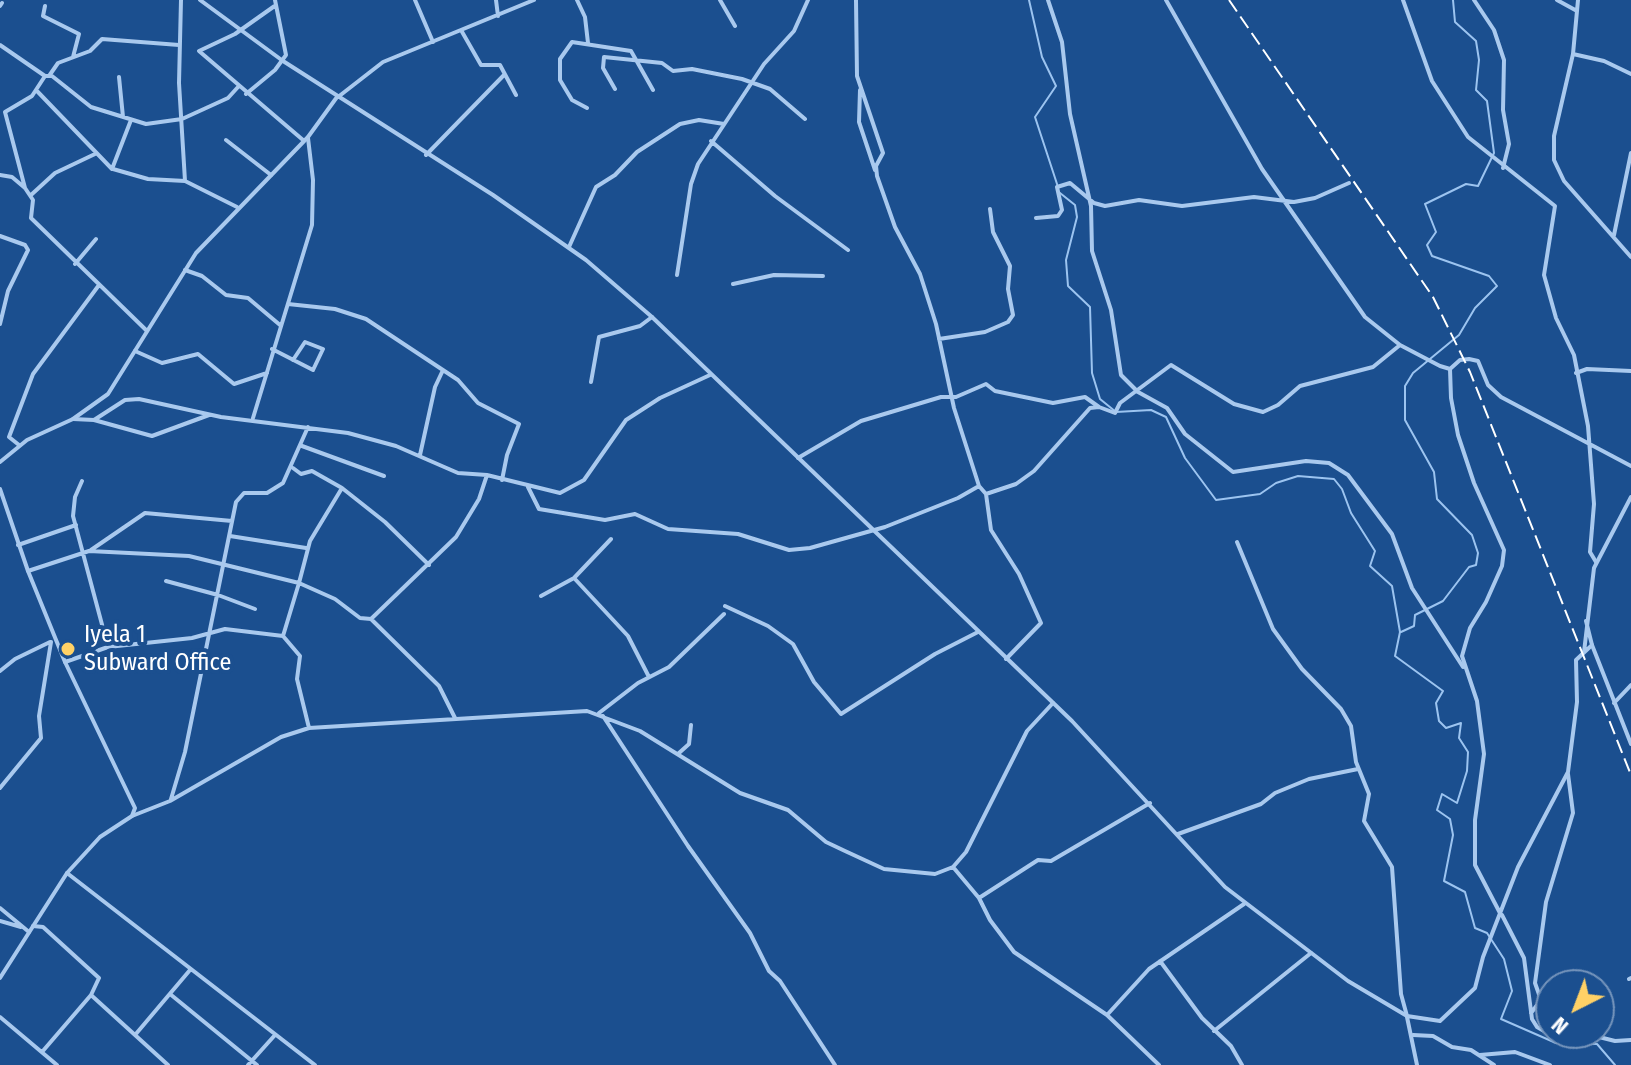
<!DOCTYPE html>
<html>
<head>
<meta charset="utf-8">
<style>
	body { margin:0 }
	#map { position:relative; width:1631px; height:1065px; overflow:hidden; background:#1b4f8f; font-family:"Fira Sans Condensed",sans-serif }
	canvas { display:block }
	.north { position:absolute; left:1535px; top:969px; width:80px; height:80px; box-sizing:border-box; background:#1b4f8f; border:2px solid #7695bc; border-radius:50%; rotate:222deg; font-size:22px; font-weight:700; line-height:32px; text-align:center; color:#fff }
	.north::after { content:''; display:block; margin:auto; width:28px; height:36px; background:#ffd166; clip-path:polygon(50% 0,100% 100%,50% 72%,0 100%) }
</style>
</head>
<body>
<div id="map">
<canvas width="1631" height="1065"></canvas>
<div class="north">N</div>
</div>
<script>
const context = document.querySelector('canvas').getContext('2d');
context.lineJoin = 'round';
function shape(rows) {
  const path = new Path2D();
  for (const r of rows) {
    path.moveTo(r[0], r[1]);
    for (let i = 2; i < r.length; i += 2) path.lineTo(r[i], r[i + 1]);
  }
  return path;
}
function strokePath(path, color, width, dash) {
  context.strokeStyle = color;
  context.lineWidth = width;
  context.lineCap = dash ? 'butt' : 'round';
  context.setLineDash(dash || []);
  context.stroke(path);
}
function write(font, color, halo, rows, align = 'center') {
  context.font = font + ' "Fira Sans Condensed",sans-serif';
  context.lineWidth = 8;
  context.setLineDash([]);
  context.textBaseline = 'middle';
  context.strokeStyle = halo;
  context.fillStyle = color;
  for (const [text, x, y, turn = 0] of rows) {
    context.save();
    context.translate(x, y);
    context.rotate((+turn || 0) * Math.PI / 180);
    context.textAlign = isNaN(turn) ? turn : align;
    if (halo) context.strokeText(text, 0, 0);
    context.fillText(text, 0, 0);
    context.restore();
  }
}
const stream = shape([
	[1029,0,1042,57,1056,86,1035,117,1058,187],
	[1060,193,1075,205,1077,217,1066,260,1068,286,1090,307,1092,373,1100,399,1116,412,1151,410,1166,417,1185,458,1216,500,1260,494,1276,483,1298,476,1334,479,1342,489,1351,513,1375,551,1370,566,1392,586,1400,632,1395,656,1443,691,1436,703,1439,721,1446,728,1461,723,1459,738,1468,752,1467,771,1457,803,1442,794,1437,810,1450,819,1453,835,1444,881,1465,892,1475,928,1487,933,1504,959,1512,991,1501,1019,1556,1043,1597,1044,1615,1065],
	[1401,632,1414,626,1415,615,1443,601,1469,567,1476,565,1478,553,1472,535,1437,499,1434,472,1405,420,1405,386,1413,373,1459,335,1475,308,1497,286,1489,276,1432,256,1427,245,1436,232,1425,204,1466,184,1478,186,1494,153,1487,101,1476,90,1479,60,1476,41,1455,22,1453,0]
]);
const minor = shape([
	[181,0,179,83,185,181],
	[415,0,433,42],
	[496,0,498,16],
	[577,0,585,17,588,43],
	[720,0,735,26],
	[1048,0,1062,42,1070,114,1091,206,1092,251,1111,310,1121,375,1138,392,1167,408,1185,434,1233,472,1306,461,1329,463,1348,475,1392,534,1412,588,1463,667],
	[1166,0,1262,169,1365,317,1400,345,1440,366,1450,369,1460,360,1469,359,1478,361,1488,385,1501,397,1631,466],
	[1403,0,1432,81,1468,137,1555,206,1544,275,1556,318,1574,355,1588,426,1594,504,1590,552,1596,562],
	[1474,0,1494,30,1504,60,1503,110,1509,144,1503,168],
	[1557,0,1577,11],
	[1578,0,1573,54,1554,136,1554,160,1564,181,1631,257],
	[276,5,235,34,199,51,303,140],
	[0,6,2,3],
	[45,6,43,16,79,34,73,57],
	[461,30,481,65,500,65,516,95],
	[0,45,45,76],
	[1573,54,1604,61,1631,74],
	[49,76,58,63,90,51,102,39,179,45],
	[119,77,123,117],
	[615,89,603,68,604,57,662,63,673,71,692,69,742,79,770,89,805,119],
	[36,90,112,169,131,120],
	[860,90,859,122,875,170],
	[246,94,275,70,286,55,275,0],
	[338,97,383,62,534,0],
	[587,108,572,100,560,80,560,59,572,42,631,51,653,90],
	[226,140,271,175],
	[711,141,775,196,848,250],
	[426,155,504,75],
	[113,169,148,179,185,181,237,207],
	[0,175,12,177,25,188,33,200,31,218,146,330],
	[25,188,5,112,32,96,45,76,52,76,91,107,146,124,182,119,228,98,238,87],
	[31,195,55,173,95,154],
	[1036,218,1058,216,1062,210,1057,187,1070,183,1094,203,1105,206,1139,200,1182,206,1254,197,1294,202,1315,198,1349,183],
	[1614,235,1631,153],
	[0,236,25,245,28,250,8,291,0,324],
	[569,247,596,187,615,175,637,152,680,124,699,120,724,124],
	[75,264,96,239],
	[185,270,202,276,226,295,248,298,280,325],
	[677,275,691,184,698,164,764,64,794,31,808,0],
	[733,284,774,275,823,276],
	[288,304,335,309,366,319,458,380,478,403,519,424,507,455,502,480],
	[939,339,985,332,1008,322,1013,315,1008,289,1010,266,993,232,990,209],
	[272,349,313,370,323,349,305,342,293,360],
	[135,351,162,363,198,354,234,384,267,373],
	[1576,373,1587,369,1631,371],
	[591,382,599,337,640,326,652,317],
	[253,418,312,225,313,180,308,138],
	[73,419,94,420,152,436,209,415],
	[94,420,125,400,139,399,221,417,348,433,396,446,458,473,487,475,560,493,584,480,626,420,660,398,710,375],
	[19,445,9,437,33,374,99,285],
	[302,446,384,476],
	[420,455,435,387,443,370],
	[798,458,861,421,941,397,956,397,986,384,995,391,1053,403,1085,397,1099,407],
	[293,468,301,474,312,471,342,488,385,522,429,565],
	[82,481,75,497,73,516,108,647],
	[979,486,986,494,991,530,1019,574,1041,623,1006,659],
	[528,487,539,509,605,520,635,514,668,529,738,534,789,550,810,548,885,527,958,498,979,486,954,408,936,324,920,274,895,227,877,176,876,166,883,153,857,76,856,0],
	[342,488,310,541,299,583,335,599,360,618,371,619,456,537,479,499,487,475],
	[986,494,1016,484,1034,471,1090,408,1099,407,1115,413,1120,403,1171,365,1234,404,1263,412,1278,405,1300,386,1373,367,1400,345],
	[230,536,306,548],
	[1237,542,1273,629,1302,669,1341,709,1351,726,1356,762,1369,794,1364,821,1392,867,1401,994,1407,1016],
	[18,545,76,525],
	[91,550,145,513,232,521],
	[28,571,89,551,189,556,299,583,283,636,225,629,192,638,108,647,65,662],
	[574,578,628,636,649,677],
	[166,581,218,595,255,609],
	[541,596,574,578,611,539],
	[725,606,768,626,793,644,814,682,841,714,935,654,978,632],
	[371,619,439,686,455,718],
	[283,636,300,656,297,679,309,728],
	[1592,645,1631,744],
	[0,671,15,659,50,642],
	[1614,703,1631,685],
	[599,713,638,683,669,667,724,614],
	[603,716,688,846,750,933,769,971,780,981,835,1065],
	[679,753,689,744,691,725],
	[0,788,41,738,39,716,51,642],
	[171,799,185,752,236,502,244,493,267,493,283,483,308,427],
	[132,816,170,801,281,737,309,728,587,711,640,731,740,793,788,810,826,842,845,851,884,869,935,874,953,867,966,852,1027,731,1053,703],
	[1178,834,1261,804,1275,793,1309,779,1358,769],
	[953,867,979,898,990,920,1014,952,1107,1015,1159,1065],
	[67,873,315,1065],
	[979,898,1038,860,1051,861,1150,803],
	[0,908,29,932],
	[1502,915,1524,958,1532,1019,1537,1027,1551,1035,1587,1034,1615,1041,1631,1040],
	[0,921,21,927],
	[33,926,43,927,99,978,91,995],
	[1160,961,1202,1018,1231,1046,1242,1065],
	[1629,979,1631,978],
	[170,994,257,1065],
	[1531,1013,1541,1000,1535,983,1546,902,1573,813,1568,774],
	[1107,1015,1149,969,1244,904],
	[0,1017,57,1065],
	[1214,1031,1311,953],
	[135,1035,190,970],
	[1413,1035,1433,1036,1452,1047,1471,1050,1494,1065],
	[42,1052,91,995,168,1065],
	[1480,1055,1515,1052,1550,1065],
	[248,1065,275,1035]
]);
const tertiary = shape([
	[200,0,283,61,493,195,586,260,652,317,1072,721,1225,887,1348,981,1407,1016,1440,1021,1475,988,1483,957,1518,867,1568,772,1577,702,1576,660,1592,645,1586,621],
	[1450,369,1451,398,1458,435,1474,483,1504,550,1502,566,1486,602,1470,628,1462,656,1477,701,1484,754,1475,820,1475,865,1501,915],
	[0,462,27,440,73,419,108,394,196,253,308,137,337,97],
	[0,489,28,571,65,662,135,808,132,816,100,837,67,873,0,978],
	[1584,652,1594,568,1631,497],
	[1407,1017,1417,1065]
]);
const rail = shape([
	[1229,0,1433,297,1470,372,1631,775]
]);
const markers = [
	[68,649,8,"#ffd166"]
];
const poiNames = [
	["Iyela 1",84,635],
	["Subward Office",84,663]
];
strokePath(stream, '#9cc4f0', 2);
strokePath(minor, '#a9c9ee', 4);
strokePath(tertiary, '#a9c9ee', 4);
strokePath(rail, '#fff', 2, [14, 6]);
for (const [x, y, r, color] of markers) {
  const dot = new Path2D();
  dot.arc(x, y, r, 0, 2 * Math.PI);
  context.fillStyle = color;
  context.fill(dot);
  strokePath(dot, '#1b4f8f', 3);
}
write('24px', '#fff', '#1b4f8f', poiNames, 'left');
</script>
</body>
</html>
